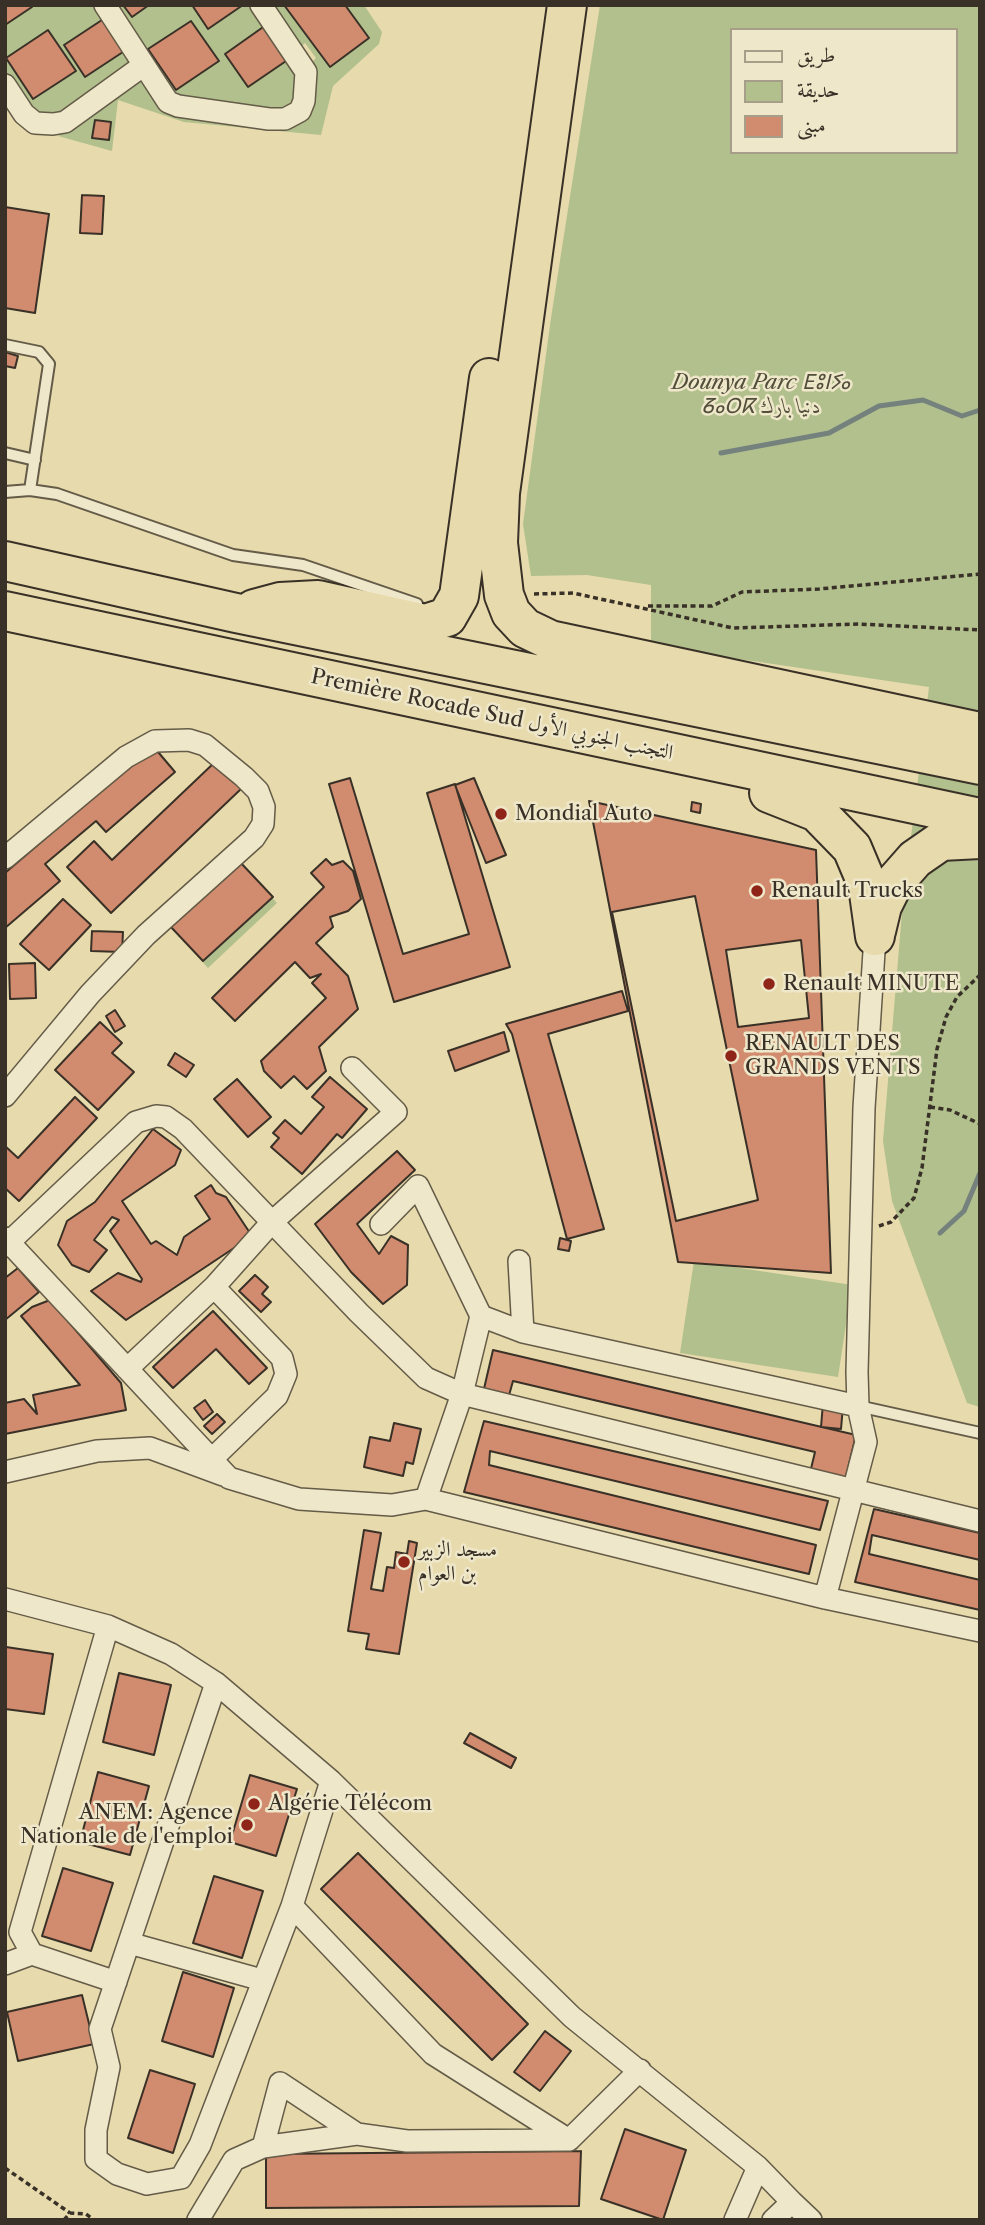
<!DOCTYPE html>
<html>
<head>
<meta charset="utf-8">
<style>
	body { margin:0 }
	#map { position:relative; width:985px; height:2225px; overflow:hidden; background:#e7daac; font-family:"Libre Caslon Text",Amiri,serif }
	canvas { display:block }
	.frame { position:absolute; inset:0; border:7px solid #393127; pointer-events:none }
	.legend { position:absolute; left:730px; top:28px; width:228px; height:126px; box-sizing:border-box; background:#efe7c9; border:2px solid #a69e88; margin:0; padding:9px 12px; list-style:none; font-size:21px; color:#393127 }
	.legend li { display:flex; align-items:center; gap:14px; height:35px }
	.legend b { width:35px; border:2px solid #a69e88 }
</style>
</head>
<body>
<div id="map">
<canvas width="985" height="2225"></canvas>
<div class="frame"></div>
<ul class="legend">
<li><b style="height:9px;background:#efe7c9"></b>طريق</li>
<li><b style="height:19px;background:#b1c08d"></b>حديقة</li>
<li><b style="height:19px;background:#d18b6e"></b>مبنى</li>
</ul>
</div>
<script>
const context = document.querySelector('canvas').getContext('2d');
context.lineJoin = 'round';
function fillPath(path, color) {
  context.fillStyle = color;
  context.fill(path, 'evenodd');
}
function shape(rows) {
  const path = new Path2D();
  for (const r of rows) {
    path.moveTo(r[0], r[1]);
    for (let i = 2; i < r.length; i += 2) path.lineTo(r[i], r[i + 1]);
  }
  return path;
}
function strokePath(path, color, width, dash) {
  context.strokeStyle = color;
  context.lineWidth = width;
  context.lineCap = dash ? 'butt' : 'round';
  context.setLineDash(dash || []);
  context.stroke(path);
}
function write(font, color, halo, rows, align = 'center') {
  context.font = font + ' "Libre Caslon Text",Amiri,"Noto Sans Tifinagh",serif';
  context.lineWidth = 5;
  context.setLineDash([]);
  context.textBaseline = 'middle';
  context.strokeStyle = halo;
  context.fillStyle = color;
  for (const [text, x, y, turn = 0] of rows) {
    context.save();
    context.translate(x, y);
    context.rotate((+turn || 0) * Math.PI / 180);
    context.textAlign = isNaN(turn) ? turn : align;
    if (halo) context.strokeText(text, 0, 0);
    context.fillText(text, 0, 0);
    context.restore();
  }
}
const green = shape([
	[5,5,97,5,137,62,63,115,51,118,30,110,5,72],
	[118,5,252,5,298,74,295,100,277,110,177,96],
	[272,5,364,5,382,32,379,44,333,86,321,135,184,122,118,100,112,151,58,136,139,80,150,93,284,126,315,77,313,61,316,58,305,43,301,47],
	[600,5,980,5,980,1407,967,1403,892,1201,883,1141,902,912,929,687,651,646,651,585,587,575,531,576,523,524,551,318],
	[731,30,955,30,955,152,731,152],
	[245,869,277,903,208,968,176,933],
	[694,1261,852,1285,838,1377,680,1353]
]);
const stream = shape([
	[721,453,829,433,879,406,923,400,962,416,980,410],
	[940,1233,964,1211,980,1173]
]);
const building = shape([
	[5,5,31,5,32,7,5,25,5,5],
	[123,5,149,5,132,17,123,5],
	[192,5,243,5,208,29,192,5],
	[284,5,345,5,369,38,330,67,284,5],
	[105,18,126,50,85,77,64,45,105,18],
	[191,21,219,61,176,90,148,49,191,21],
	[266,25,289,59,248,87,225,54,266,25],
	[48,30,76,71,33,99,6,58,48,30],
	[95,120,111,122,109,140,92,138,95,120],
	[82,195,104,196,102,234,80,233,82,195],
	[5,207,49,214,35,313,5,308,5,207],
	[5,352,18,356,15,368,5,366,5,352],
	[153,746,175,772,106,832,96,821,45,864,60,881,5,928,5,873,153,746],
	[216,761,242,788,111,913,67,867,94,841,112,860,216,761],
	[350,778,403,954,469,934,427,793,455,784,510,967,394,1002,329,784,350,778],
	[474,778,506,855,486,863,455,785,474,778],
	[589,801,816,850,831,1273,678,1262,589,801],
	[692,802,701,804,700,813,691,811,692,802],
	[326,859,332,865,343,861,353,871,361,899,348,911,330,917,333,927,316,943,348,976,358,1009,319,1047,326,1071,307,1089,294,1076,281,1088,264,1071,261,1061,326,998,312,983,321,974,310,978,295,962,235,1021,212,998,324,887,311,873,326,859],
	[240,862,273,897,203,961,170,926,240,862],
	[695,896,758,1200,676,1221,612,912,695,896],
	[63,899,91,925,49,970,20,944,63,899],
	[92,931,123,932,122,952,91,951,92,931],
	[801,940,809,1018,738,1027,726,950,801,940],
	[35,963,36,998,10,999,9,964,35,963],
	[622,991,628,1011,548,1034,604,1229,567,1239,512,1034,506,1024,622,991],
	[115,1010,125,1026,115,1032,106,1016,115,1010],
	[100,1022,122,1043,112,1053,134,1072,98,1110,55,1070,100,1022],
	[504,1032,509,1051,455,1071,448,1051,504,1032],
	[175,1053,194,1065,186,1077,168,1065,175,1053],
	[330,1077,367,1109,342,1138,337,1134,302,1174,271,1147,279,1138,273,1133,285,1120,301,1134,324,1107,312,1097,330,1077],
	[237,1079,271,1117,248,1137,214,1099,237,1079],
	[75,1097,97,1118,19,1201,5,1188,5,1146,18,1158,75,1097],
	[153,1129,181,1150,175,1165,122,1201,151,1244,156,1241,177,1255,184,1237,210,1219,195,1196,211,1185,216,1193,226,1197,252,1236,126,1320,91,1291,118,1273,141,1282,142,1279,110,1231,119,1220,112,1217,94,1240,107,1250,89,1272,72,1265,58,1245,67,1221,95,1202,153,1129],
	[397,1151,415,1170,357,1224,379,1254,391,1236,408,1245,407,1285,383,1304,351,1272,315,1224,397,1151],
	[560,1238,571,1241,569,1251,558,1249,560,1238],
	[18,1268,39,1292,5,1320,5,1278,18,1268],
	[255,1275,268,1287,262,1294,271,1302,261,1312,239,1291,255,1275],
	[50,1300,121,1383,126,1410,5,1434,5,1403,24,1399,37,1414,33,1395,80,1385,21,1316,32,1307,50,1300],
	[213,1311,267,1368,249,1384,216,1349,173,1388,153,1367,213,1311],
	[493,1350,856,1435,844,1485,809,1477,815,1452,513,1381,508,1399,483,1393,493,1350],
	[205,1400,213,1412,203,1420,194,1408,205,1400],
	[823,1403,843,1406,841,1429,821,1427,823,1403],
	[217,1414,225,1422,212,1434,204,1426,217,1414],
	[484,1421,828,1501,820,1530,490,1451,489,1465,816,1545,809,1574,464,1492,484,1421],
	[394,1423,421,1429,413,1464,406,1462,403,1476,364,1467,370,1437,390,1441,394,1423],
	[874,1509,980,1533,980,1560,872,1535,869,1554,980,1580,980,1610,855,1582,874,1509],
	[364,1530,381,1533,371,1589,383,1591,387,1567,394,1568,396,1552,407,1554,409,1541,417,1543,399,1654,366,1649,369,1634,348,1631,364,1530],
	[6,1647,53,1654,44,1714,5,1709,6,1647],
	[119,1673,171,1685,154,1755,103,1742,119,1673],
	[470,1733,516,1758,511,1768,464,1743,470,1733],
	[98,1772,149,1786,130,1855,80,1842,98,1772],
	[250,1775,297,1789,276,1856,230,1842,250,1775],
	[358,1853,528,2024,492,2060,321,1889,358,1853],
	[63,1868,113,1883,91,1951,42,1936,63,1868],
	[214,1876,263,1891,242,1958,193,1943,214,1876],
	[183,1972,234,1988,213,2057,162,2041,183,1972],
	[82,1995,94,2044,18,2061,7,2012,82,1995],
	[545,2031,571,2051,540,2091,514,2072,545,2031],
	[150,2070,195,2084,173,2153,128,2138,150,2070],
	[625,2129,686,2150,663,2220,601,2199,625,2129],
	[581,2151,579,2206,266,2208,266,2154,581,2151]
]);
const path = shape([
	[534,594,573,593,733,628,859,624,980,630],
	[648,606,712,606,742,592,819,589,980,574],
	[930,1107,950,1110,980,1124],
	[879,1226,891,1222,914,1198,922,1168,937,1049,946,1017,957,997,980,975],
	[5,2168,70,2213],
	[64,2220,70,2213,86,2214,94,2220]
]);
const lane = shape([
	[5,345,39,352,49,364,30,490],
	[5,453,35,460],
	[5,492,30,490,57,494,233,555,303,565,417,604],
	[858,1406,980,1433]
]);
const street = shape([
	[105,5,168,102,178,106,269,119,285,119,300,111,304,101,306,72,261,5],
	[5,85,24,114,35,123,53,124,65,122,144,65],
	[5,858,126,757,155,741,189,740,205,745,244,777,258,791,264,807,263,824,254,838,146,935,90,994,5,1096],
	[5,1238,229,1478,299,1499,392,1505,426,1499,462,1394,481,1316,418,1186,381,1224],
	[5,1246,136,1122,156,1116,166,1117,183,1129,359,1313,426,1378,462,1394,980,1521],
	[519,1261,523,1332],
	[481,1316,523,1332,858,1406],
	[127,1369,214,1287,272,1222,396,1112,352,1068],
	[212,1459,277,1396,286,1374,282,1358,214,1287],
	[5,1472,97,1451,150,1448,223,1475],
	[426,1499,825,1598,980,1631],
	[825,1598,866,1442,858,1406,857,1372,864,1108,875,936],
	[5,1599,108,1626,171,1654,216,1683,331,1781,572,2017,758,2167,735,2220],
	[108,1626,20,1932,32,1954,116,1982],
	[216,1683,100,2029,109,2067,96,2130,96,2159,117,2174,147,2184,181,2178,200,2145,292,1906,331,1781],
	[292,1906,433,2054,569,2140],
	[129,1943,262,1980],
	[5,1964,32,1954],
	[263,2147,280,2083,357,2134],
	[758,2167,792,2202],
	[198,2220,234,2160,263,2147,357,2134,407,2141,569,2140,640,2070],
	[773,2220,792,2202,811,2220]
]);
const highway = shape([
	[567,5,500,493,498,543,504,595,511,613,525,628,550,640,980,732],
	[5,561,236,613,980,765],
	[254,609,280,602,318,600,425,624,447,617,459,596,489,378],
	[5,611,980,818],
	[769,793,817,812,852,848,868,886,875,936],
	[876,931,882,906,893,884,915,859,941,841,980,839]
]);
const markers = [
	[501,814,7,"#8f2418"],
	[757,891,7,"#8f2418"],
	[769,984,7,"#8f2418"],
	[731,1056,7,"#8f2418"],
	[404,1562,7,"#8f2418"],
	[254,1804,7,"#8f2418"],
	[247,1825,7,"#8f2418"]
];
const parkNames = [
	["Dounya Parc ⴹⵓⵏⵢⴰ",761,383],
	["ⵒⴰⵔⴽ دنيا بارك",761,407]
];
const streetNames = [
	["Première Rocade Sud التجنب الجنوبي الأول",492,715,12]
];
const poiNames = [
	["Mondial Auto",515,814],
	["Renault Trucks",771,891],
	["Renault MINUTE",783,984],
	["RENAULT DES",745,1044],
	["GRANDS VENTS",745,1068],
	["مسجد الزبير",418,1550],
	["بن العوام",418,1574],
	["Algérie Télécom",268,1804],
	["ANEM: Agence",233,1813,"right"],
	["Nationale de l'emploi",233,1837,"right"]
];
fillPath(green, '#b1c08d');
strokePath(stream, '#75817d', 5);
fillPath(building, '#d18b6e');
strokePath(building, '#393127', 2);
strokePath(lane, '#645b48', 14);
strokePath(street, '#645b48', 24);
strokePath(highway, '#393127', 42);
strokePath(path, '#393127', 3.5, [5, 3.5]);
strokePath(lane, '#efe7c9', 10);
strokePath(street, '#efe7c9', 21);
strokePath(highway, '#e7daac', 38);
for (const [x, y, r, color] of markers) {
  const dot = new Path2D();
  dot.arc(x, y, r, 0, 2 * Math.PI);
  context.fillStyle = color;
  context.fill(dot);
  strokePath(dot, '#efe7c9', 2.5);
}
write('italic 21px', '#514e3b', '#efe7c9', parkNames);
write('21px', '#393127', '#efe7c9', streetNames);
write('21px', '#393127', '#efe7c9', poiNames, 'left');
</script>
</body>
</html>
